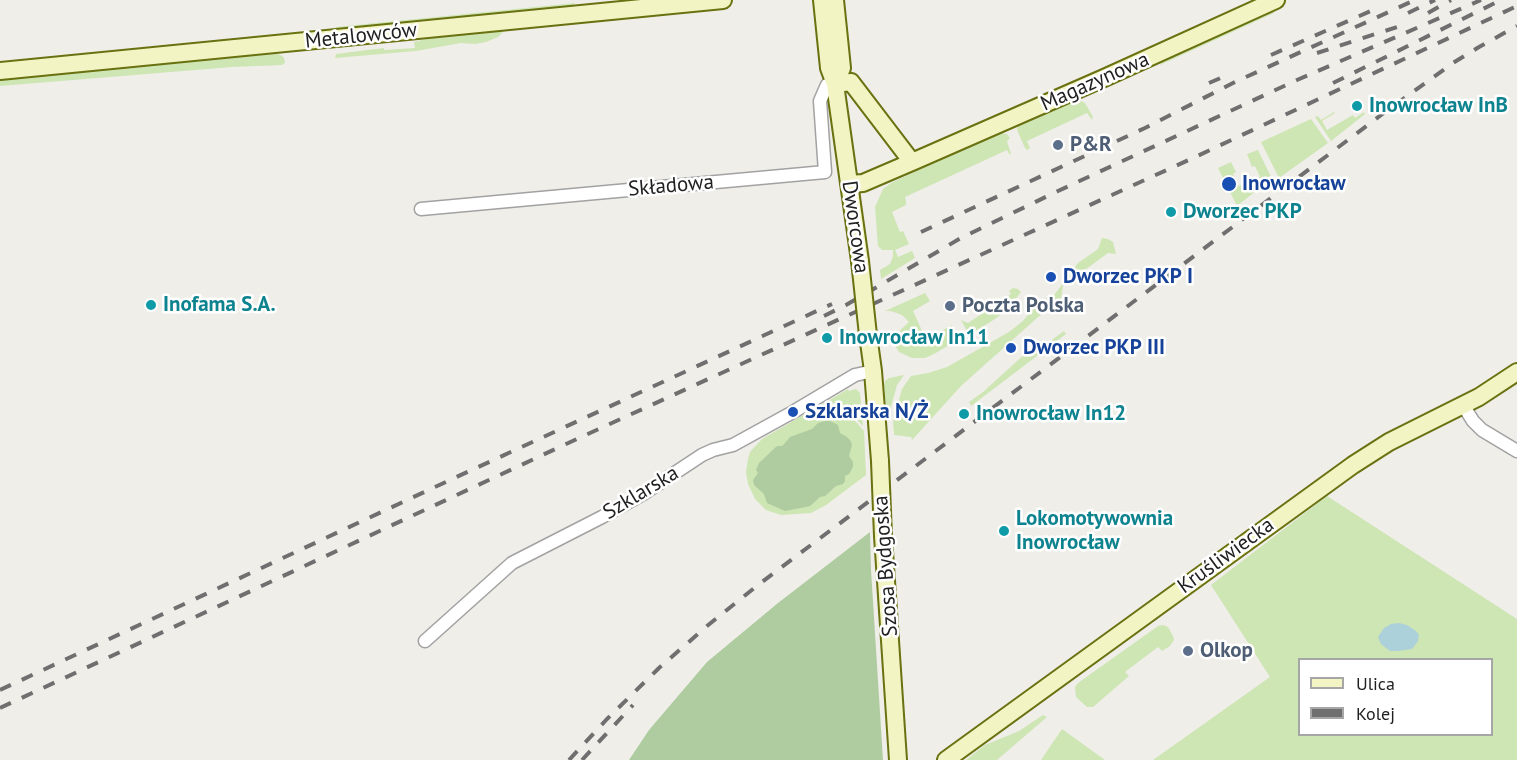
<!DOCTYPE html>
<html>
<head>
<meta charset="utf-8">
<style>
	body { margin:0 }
	#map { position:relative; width:1517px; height:760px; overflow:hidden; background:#f0eee9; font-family:"PT Sans",sans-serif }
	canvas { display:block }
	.legend { position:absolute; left:1298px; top:658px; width:195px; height:78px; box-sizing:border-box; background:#fff; border:2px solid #a6a6a6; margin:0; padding:8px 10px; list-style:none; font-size:18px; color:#212121 }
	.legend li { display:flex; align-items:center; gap:12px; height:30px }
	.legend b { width:30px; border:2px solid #a6a6a6 }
</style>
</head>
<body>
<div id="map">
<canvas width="1517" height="760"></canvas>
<ul class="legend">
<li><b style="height:8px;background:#f3f4c3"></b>Ulica</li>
<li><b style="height:8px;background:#6f6f6f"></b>Kolej</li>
</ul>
</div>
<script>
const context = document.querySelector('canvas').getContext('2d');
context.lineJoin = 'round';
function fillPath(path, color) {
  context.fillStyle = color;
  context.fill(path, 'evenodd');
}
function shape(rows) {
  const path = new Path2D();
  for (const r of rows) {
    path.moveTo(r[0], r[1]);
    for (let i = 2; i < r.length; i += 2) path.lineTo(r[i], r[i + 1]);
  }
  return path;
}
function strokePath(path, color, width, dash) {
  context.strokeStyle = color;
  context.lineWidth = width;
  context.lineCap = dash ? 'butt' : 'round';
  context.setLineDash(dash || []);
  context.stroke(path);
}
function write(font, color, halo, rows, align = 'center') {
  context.font = font + ' "PT Sans",sans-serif';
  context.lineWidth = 5;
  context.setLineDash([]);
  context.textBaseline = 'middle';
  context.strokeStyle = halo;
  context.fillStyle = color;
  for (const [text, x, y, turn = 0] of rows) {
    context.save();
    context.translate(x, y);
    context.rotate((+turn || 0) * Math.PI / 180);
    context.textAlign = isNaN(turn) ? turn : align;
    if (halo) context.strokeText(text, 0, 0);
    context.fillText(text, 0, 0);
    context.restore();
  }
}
const grass = shape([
	[575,3,572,7,334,32,334,29,336,27],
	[1273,8,1274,13,1160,65,1162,60],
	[505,30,498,37,486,42,475,44,461,43,416,51,335,58,336,54,384,48,384,50,415,48,414,42,446,34],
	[272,51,282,56,284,58,285,63,282,65,232,67,0,86,0,78],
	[1075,100,1079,100,1085,103,1093,117,1092,120,1087,113,1027,141,1030,148,1027,150,1025,148,1017,130,1018,124],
	[1334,112,1335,113,1322,121,1327,130,1353,115,1355,118,1364,112,1365,114,1331,141,1315,117,1318,116,1321,120],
	[1311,119,1328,143,1279,178,1261,142],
	[999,133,1007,134,1010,138,1007,141,1011,154,1009,154,1007,150,905,197,906,202,906,205,892,212,900,232,903,231,909,244,895,250,898,257,912,251,915,258,881,279,880,270,890,264,893,256,893,250,882,250,878,246,875,207,883,189,891,183,916,171,915,169],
	[1258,150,1272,179,1262,187,1258,178,1260,177,1255,166,1252,167,1247,154],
	[1231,162,1236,172,1233,174,1239,186,1252,181,1256,191,1237,206,1218,168],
	[1102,238,1108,239,1113,242,1116,254,1108,253,1063,286,1061,299,1037,318,961,386,912,440,911,437,894,435,893,422,902,389,911,376,928,373,947,367,1009,332,1023,321,1040,299,1052,298,1078,263,1098,249],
	[1013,288,1018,289,1021,292,1009,308,995,319,969,335,966,332,967,331,961,320,968,323,974,319,1011,294,1009,291],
	[925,293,930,301,913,311,923,333,926,335,934,335,952,325,959,337,955,339,956,341,934,354,925,358,912,358,899,352,891,339,909,322,902,315,897,313,890,311,885,311],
	[1064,331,1066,334,971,406,969,402,983,392,1039,341,1045,345],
	[904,375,897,385,887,421,884,386,885,381,889,378],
	[848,389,849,391,856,389,860,393,863,426,845,408,828,401],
	[824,403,840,408,847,412,864,431,866,475,826,505,811,513,781,515,766,510,755,499,748,484,746,472,748,459,750,452,762,439],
	[1327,496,1517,619,1517,760,1153,760,1270,677,1211,585],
	[1300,660,1492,660,1492,734,1300,734],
	[1163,625,1168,627,1173,636,1174,640,1170,646,1162,651,1158,647,1125,672,1129,676,1093,707,1087,707,1076,697,1075,687,1078,683,1158,626],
	[1043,715,1047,717,997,760,966,760,985,745,1019,731],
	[1062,729,1105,760,1041,760]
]);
const forest = shape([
	[828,420,838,425,840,433,847,437,850,440,852,445,849,456,853,462,853,467,849,474,845,476,845,481,843,484,836,486,825,496,820,497,810,506,806,507,785,511,767,503,764,494,754,485,753,480,758,473,756,470,759,463,777,446,782,446,785,443,790,437,812,429,818,423],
	[870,532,871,570,883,760,629,760,649,730,707,662,778,603]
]);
const water = shape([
	[1399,623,1407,625,1416,631,1419,635,1418,641,1412,649,1398,651,1390,651,1381,644,1378,637,1384,628,1391,624]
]);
const street = shape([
	[421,209,825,172,820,101,827,85,835,84],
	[1463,405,1473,421,1482,430,1517,451],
	[425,641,512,563,602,517,643,494,702,455,713,450,733,445,793,412,855,375,873,371]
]);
const secondary = shape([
	[822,0,829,68,835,84,860,261],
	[835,0,842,68,835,84],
	[0,71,723,0],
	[835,84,851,82,912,162,1104,78,1276,0],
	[849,184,863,183,912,162],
	[868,335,873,371,880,461],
	[883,536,898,760],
	[946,760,1353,465,1389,442,1479,397,1517,372]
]);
const rail = shape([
	[1408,13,1435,0],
	[1428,13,1451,0],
	[1317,53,1397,27],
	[1271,55,1373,10],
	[1209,83,1230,74],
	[1333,83,1501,0],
	[921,232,1145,128,1235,82,1415,0],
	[824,316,846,305,961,238,1058,191,1297,80,1481,0],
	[0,690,450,480,832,304],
	[0,708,579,438,1193,158,1517,6],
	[569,760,607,719,659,668,707,626,758,585,1385,112,1453,63,1479,47,1517,26],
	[582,760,633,705]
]);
const secondaryBridge = shape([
	[860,261,868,335],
	[880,461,883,536]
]);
const markers = [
	[1357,106,6,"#0f9aa8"],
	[1058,145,6,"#5c6f8a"],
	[1229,184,8,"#1a4fb4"],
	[1171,212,6,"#0f9aa8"],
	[1051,277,6,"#1a4fb4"],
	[151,305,6,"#0f9aa8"],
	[950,306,6,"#5c6f8a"],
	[827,338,6,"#0f9aa8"],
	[1011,348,6,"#1a4fb4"],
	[793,412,6,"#1a4fb4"],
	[964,414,6,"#0f9aa8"],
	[1004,531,6,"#0f9aa8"],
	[1188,651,6,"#5c6f8a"]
];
const streetNames = [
	["Metalowców",361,36,-6],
	["Magazynowa",1095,82,-24],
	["Składowa",671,186,-5],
	["Dworcowa",855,227,82],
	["Szklarska",641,493,-31],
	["Kruśliwiecka",1226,556,-36],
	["Szosa Bydgoska",886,566,-94]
];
const cultureNames = [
	["Inowrocław InB",1369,106],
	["Dworzec PKP",1183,212],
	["Inofama S.A.",163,305],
	["Inowrocław In11",839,338],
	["Inowrocław In12",976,414],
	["Lokomotywownia",1016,519],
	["Inowrocław",1016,543]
];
const serviceNames = [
	["P&R",1070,145],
	["Poczta Polska",962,306],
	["Olkop",1200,651]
];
const transitNames = [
	["Inowrocław",1242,184],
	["Dworzec PKP I",1063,277],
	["Dworzec PKP III",1023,348],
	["Szklarska N/Ż",805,412]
];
fillPath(grass, '#cee5b4');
fillPath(forest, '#afcca1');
fillPath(water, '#add1da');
strokePath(street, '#a2a2a2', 15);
strokePath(secondary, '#697110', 20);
strokePath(street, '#fff', 12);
strokePath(secondary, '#f3f4c3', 16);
strokePath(rail, '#6f6f6f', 4, [12, 12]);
strokePath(secondaryBridge, '#697110', 20, []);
strokePath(secondaryBridge, '#f3f4c3', 16);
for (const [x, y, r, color] of markers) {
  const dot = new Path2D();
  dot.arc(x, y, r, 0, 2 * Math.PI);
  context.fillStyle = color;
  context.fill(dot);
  strokePath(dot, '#fff', 2);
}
write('21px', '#212121', '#fff', streetNames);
write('bold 21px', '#0d838f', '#fff', cultureNames, 'left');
write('bold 21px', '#4e5e75', '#fff', serviceNames, 'left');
write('bold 21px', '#164399', '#fff', transitNames, 'left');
</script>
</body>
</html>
